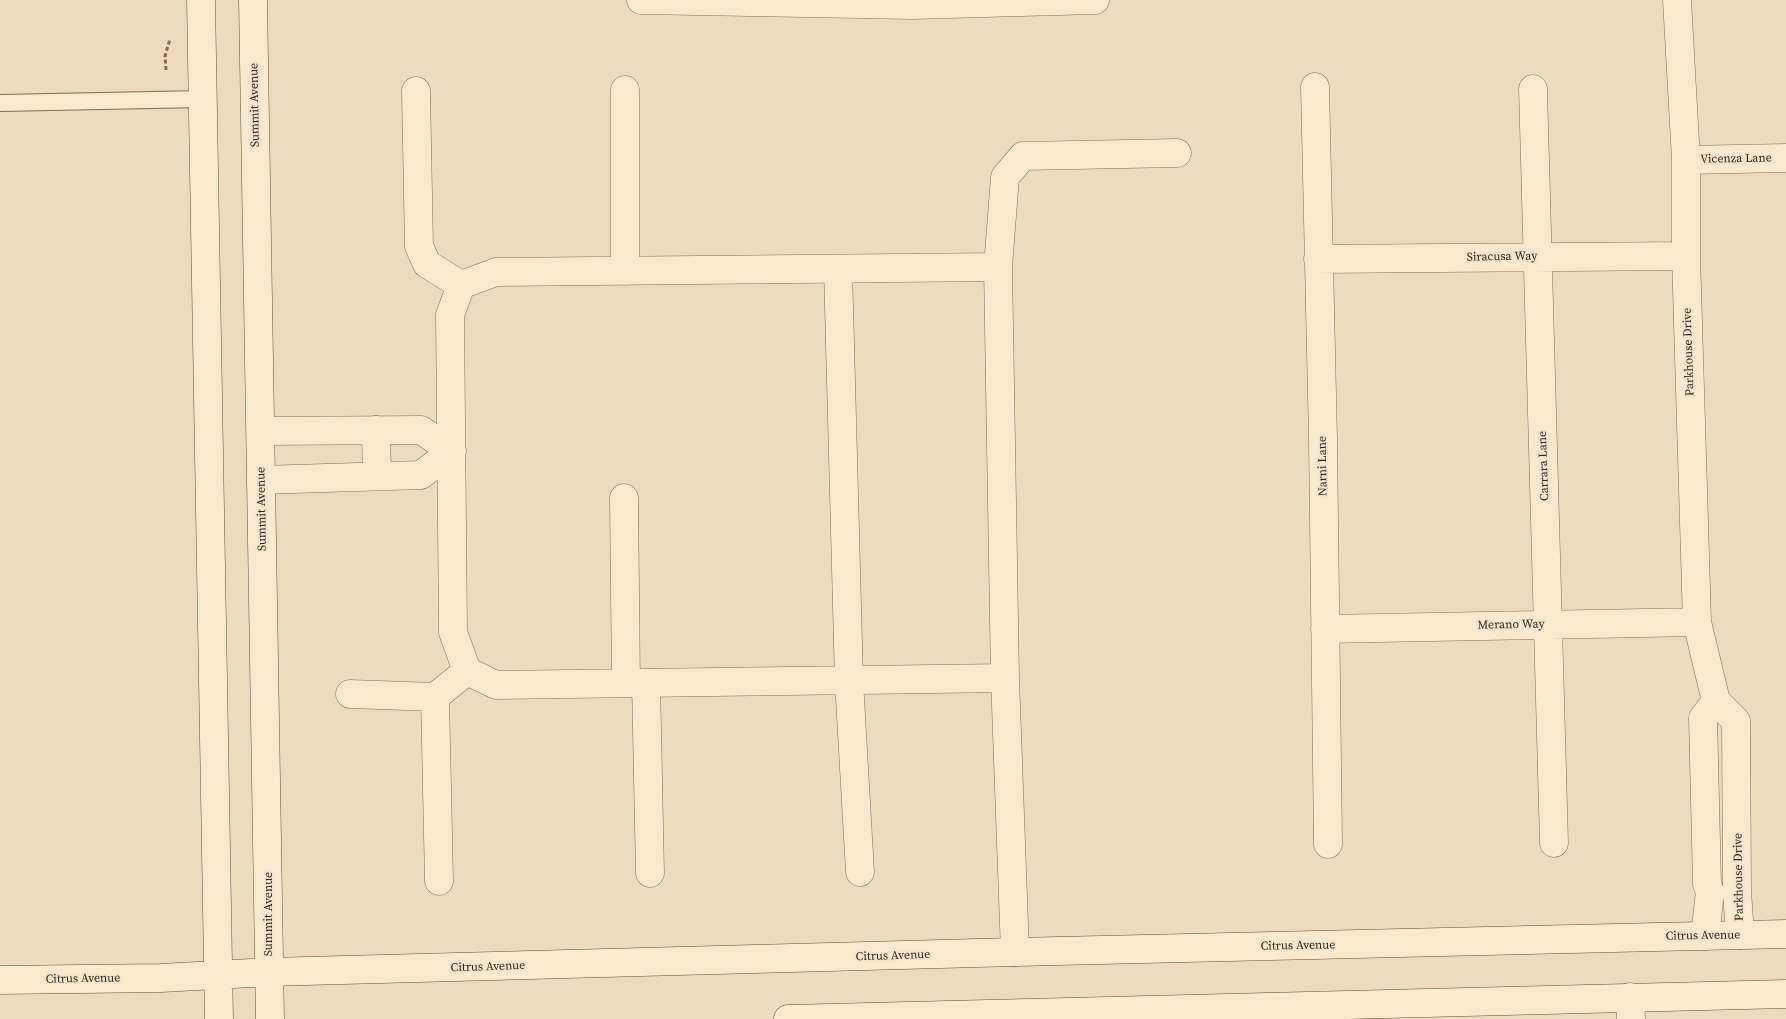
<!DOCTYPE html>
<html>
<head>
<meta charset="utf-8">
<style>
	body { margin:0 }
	canvas { display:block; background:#ecdbbc }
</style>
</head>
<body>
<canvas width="1786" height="1019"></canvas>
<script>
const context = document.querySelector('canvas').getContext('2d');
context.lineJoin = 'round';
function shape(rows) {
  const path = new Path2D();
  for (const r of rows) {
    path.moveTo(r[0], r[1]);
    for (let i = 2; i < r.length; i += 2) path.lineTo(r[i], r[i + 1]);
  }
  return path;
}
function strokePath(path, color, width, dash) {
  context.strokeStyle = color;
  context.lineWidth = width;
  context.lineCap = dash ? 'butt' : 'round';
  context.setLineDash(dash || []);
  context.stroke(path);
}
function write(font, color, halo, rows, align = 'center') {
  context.font = font + ' "Source Serif 4",serif';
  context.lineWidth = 4.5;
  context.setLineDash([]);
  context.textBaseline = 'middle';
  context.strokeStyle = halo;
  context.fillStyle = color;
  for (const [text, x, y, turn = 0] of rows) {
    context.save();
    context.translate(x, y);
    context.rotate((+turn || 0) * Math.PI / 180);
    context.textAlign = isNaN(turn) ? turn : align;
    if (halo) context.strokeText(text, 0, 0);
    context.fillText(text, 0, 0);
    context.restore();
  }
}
const path = shape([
	[166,70,165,56,170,39]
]);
const service = shape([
	[0,103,203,99]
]);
const minor = shape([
	[641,0,912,5,1095,0],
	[1677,0,1686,160,1686,256,1697,622,1716,701,1736,721,1737,891,1740,935],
	[1315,87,1323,439,1328,844],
	[1533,89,1554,843],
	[625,90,625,271],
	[416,91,419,246,427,264,461,285],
	[1686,160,1786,158],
	[1318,259,1686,256],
	[998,267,496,272,461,285,450,315,453,632,467,671,496,685,1005,678],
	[838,269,849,681,860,872],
	[376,430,377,476],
	[261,431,421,430,452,451,421,475,262,480],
	[624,498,626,683],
	[1325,629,1697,622],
	[646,683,650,873],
	[350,694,435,697,467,671],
	[435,697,439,881],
	[1705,936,1710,892,1707,884,1703,718,1716,701],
	[1015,952,1005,678,998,267,1005,177,1023,156,1177,153],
	[1630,997,1631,1019]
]);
const secondary = shape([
	[201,0,219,1019],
	[253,0,270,1019],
	[0,980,161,978,269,972,1015,952,1786,934],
	[788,1019,1786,994]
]);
const streetNames = [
	["Summit Avenue",255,105,-91],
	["Vicenza Lane",1736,159,-1],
	["Siracusa Way",1502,257,-1],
	["Parkhouse Drive",1689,352,-92],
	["Narni Lane",1323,466,-91],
	["Carrara Lane",1544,466,-92],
	["Summit Avenue",262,509,-91],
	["Merano Way",1511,625,-1],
	["Parkhouse Drive",1739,877,-91],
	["Summit Avenue",269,914,-90],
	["Citrus Avenue",1703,936,-1],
	["Citrus Avenue",1298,946,-1],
	["Citrus Avenue",893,956,-2],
	["Citrus Avenue",488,967,-2],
	["Citrus Avenue",83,979,-1]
];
strokePath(service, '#846b56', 18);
strokePath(minor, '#846b56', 29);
strokePath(secondary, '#654d3a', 29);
strokePath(path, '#846b56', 3, [4, 2.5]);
strokePath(service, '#f8e9cf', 16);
strokePath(minor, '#f8e9cf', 28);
strokePath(secondary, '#f8e9cf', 28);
write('12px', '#33251b', '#f4e6cc', streetNames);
</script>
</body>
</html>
